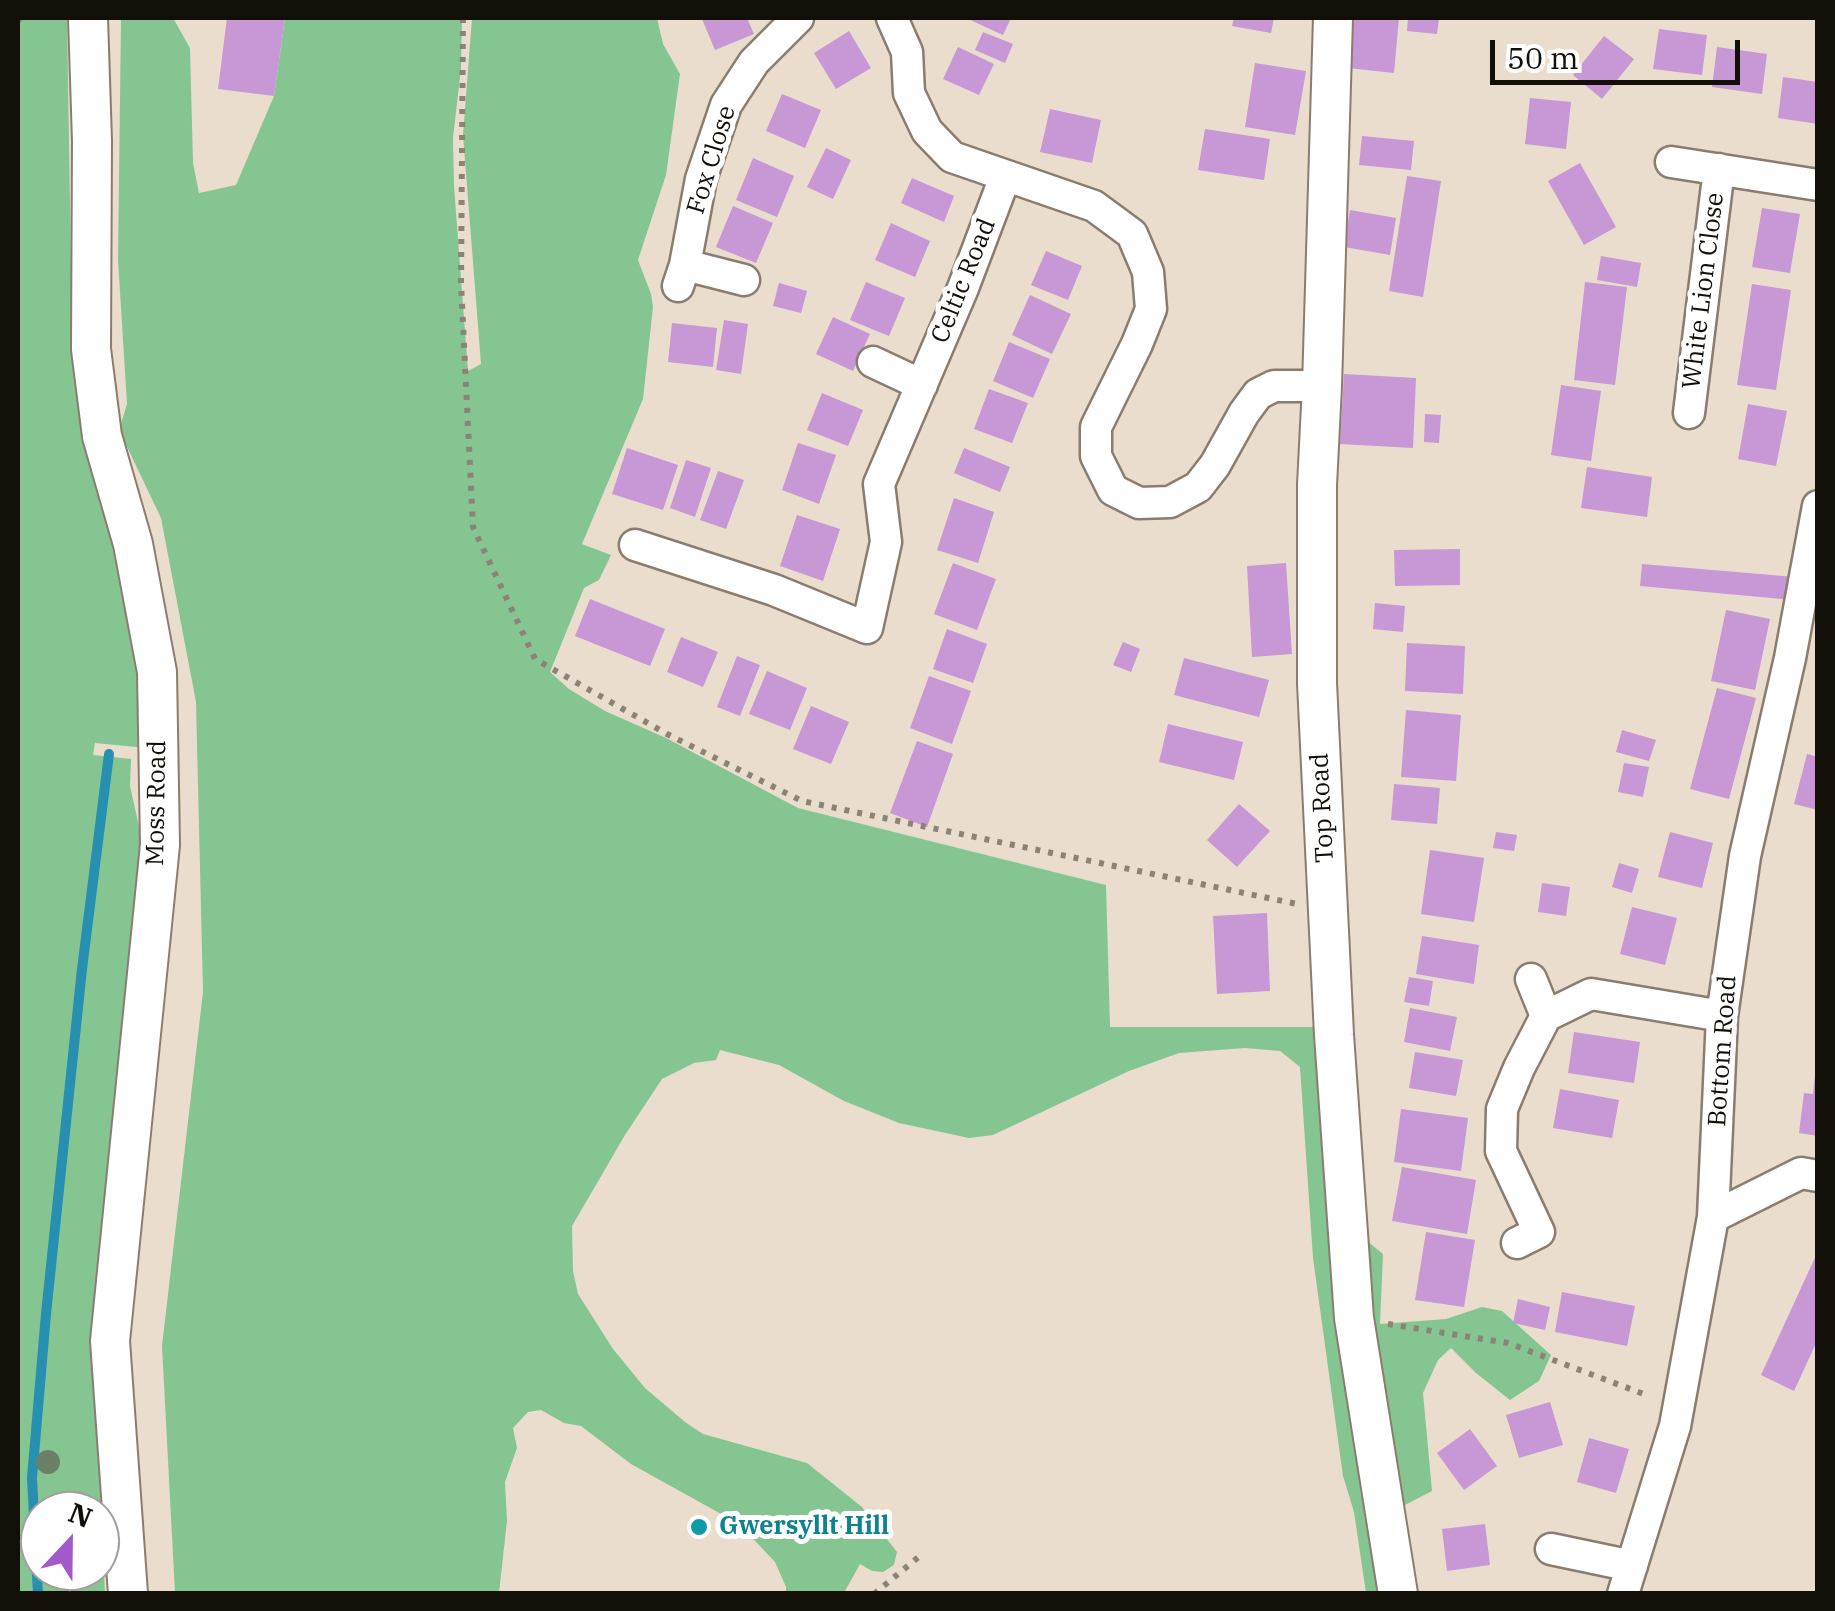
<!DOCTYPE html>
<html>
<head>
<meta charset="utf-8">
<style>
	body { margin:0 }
	#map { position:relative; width:1835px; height:1611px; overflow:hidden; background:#ebddcd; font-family:"IBM Plex Serif",serif }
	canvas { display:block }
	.frame { position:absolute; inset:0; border:20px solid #120e08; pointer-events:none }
	.north { position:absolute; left:20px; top:1491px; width:100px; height:100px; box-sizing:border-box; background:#fff; border:2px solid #a09f9c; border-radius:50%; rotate:22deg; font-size:28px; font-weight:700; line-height:40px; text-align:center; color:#120e08 }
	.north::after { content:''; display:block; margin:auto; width:35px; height:45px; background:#a259cc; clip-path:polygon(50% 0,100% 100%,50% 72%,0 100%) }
	.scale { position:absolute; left:1490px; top:40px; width:250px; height:45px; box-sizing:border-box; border:5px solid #120e08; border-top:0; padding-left:12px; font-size:30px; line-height:35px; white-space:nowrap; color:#120e08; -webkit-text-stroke:8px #fff; paint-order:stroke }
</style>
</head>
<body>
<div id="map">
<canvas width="1835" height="1611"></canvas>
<div class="frame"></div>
<div class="north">N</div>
<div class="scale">50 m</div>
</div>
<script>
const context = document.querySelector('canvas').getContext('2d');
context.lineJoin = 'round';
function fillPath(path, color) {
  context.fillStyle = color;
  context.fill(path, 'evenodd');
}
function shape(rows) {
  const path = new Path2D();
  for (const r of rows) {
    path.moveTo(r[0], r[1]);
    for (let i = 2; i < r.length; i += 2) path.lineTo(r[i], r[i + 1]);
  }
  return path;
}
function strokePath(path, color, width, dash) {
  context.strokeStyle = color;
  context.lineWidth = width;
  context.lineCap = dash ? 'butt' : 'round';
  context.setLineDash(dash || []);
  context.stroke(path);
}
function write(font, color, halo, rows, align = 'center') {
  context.font = font + ' "IBM Plex Serif",serif';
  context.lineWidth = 10;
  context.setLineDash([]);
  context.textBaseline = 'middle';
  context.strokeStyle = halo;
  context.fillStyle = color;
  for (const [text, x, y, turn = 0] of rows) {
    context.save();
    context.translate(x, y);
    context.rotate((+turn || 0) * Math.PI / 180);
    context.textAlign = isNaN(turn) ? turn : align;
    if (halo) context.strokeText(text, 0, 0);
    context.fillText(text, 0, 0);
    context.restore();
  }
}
const green = shape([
	[18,18,67,18,71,268,78,400,112,535,142,687,147,748,95,743,93,755,131,759,130,786,142,840,93,1346,105,1593,18,1593],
	[40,1511,100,1511,100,1571,40,1571],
	[121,18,173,18,190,48,193,163,199,193,236,185,274,96,285,18,462,18,461,68,453,138,454,186,468,371,481,364,463,135,472,18,657,18,663,44,680,74,666,175,638,260,651,294,653,307,643,399,582,544,611,555,599,580,584,588,550,672,569,689,605,711,666,738,798,808,1106,885,1110,1027,1317,1027,1351,1228,1383,1254,1380,1324,1446,1319,1482,1307,1502,1311,1551,1355,1539,1381,1510,1400,1476,1373,1451,1348,1438,1360,1423,1393,1432,1491,1405,1505,1387,1522,1390,1593,1366,1593,1354,1512,1343,1476,1313,1258,1300,1067,1280,1051,1245,1048,1179,1053,1129,1071,993,1135,969,1138,899,1123,844,1101,779,1065,720,1050,716,1060,694,1063,662,1079,625,1135,572,1226,573,1271,578,1294,613,1349,645,1388,685,1422,703,1434,807,1463,862,1507,897,1552,894,1565,883,1572,872,1571,860,1564,844,1593,786,1593,786,1587,775,1562,739,1524,631,1464,581,1426,564,1423,541,1410,528,1412,513,1428,517,1448,505,1482,507,1521,499,1593,175,1593,162,1346,203,992,196,702,161,518,119,430,127,404,118,260]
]);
const stream = shape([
	[38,1594,32,1478,46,1314,82,969,109,754]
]);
const building = shape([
	[227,18,285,18,274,96,218,89],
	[707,18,747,18,754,34,715,50,702,19],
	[966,18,1011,18,1003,35],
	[1234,18,1274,18,1271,33,1232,26],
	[1353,18,1399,18,1394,73,1348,68],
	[1408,18,1439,18,1437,34,1407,31],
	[1659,29,1707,35,1702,75,1653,69],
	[849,31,871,68,836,89,814,53],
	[983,32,1013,44,1005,63,975,50],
	[1604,36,1634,59,1602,99,1573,75],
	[958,47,994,64,979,95,943,79],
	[1717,47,1767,54,1762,94,1712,87],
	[1255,63,1306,71,1295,135,1245,127],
	[1783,77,1818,82,1818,124,1778,118],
	[782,94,821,110,805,148,766,131],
	[1530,98,1571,102,1566,149,1525,144],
	[1050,109,1101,120,1092,163,1040,152],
	[1205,129,1270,139,1264,180,1198,170],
	[1362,136,1414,141,1411,170,1359,165],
	[826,148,851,160,833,199,807,187],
	[753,158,794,176,777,217,736,200],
	[1580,163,1616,227,1584,245,1548,181],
	[1407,176,1441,181,1423,297,1389,291],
	[912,178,954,196,944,222,901,203],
	[733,206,773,223,756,263,716,247],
	[1762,208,1800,214,1790,273,1752,267],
	[1350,210,1396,218,1390,255,1344,247],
	[891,223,930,241,915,277,875,260],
	[1046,251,1082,266,1068,300,1031,285],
	[1601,256,1641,263,1637,287,1597,280],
	[866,282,905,298,889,336,850,320],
	[1585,282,1627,287,1615,385,1574,380],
	[779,283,807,291,801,313,773,306],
	[1752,284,1791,290,1776,390,1737,385],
	[1030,295,1071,314,1052,354,1012,335],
	[833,317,870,334,853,371,816,354],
	[724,320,748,324,741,374,716,370],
	[672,323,717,328,713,367,668,362],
	[1009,342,1050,359,1033,398,993,381],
	[1344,374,1416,378,1413,448,1340,444],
	[1561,385,1601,391,1591,461,1551,455],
	[989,389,1028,403,1012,443,974,429],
	[822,393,863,410,848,446,807,430],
	[1748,404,1787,411,1776,466,1738,459],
	[1425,414,1441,415,1439,443,1424,442],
	[798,443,836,455,819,504,782,490],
	[627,448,678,465,663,510,612,494],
	[964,448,1010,467,1000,492,954,473],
	[686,460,711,468,695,517,670,508],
	[1587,467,1652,477,1647,517,1581,508],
	[718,471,744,480,726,529,700,520],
	[954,498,994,512,978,563,937,550],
	[797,515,840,529,823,581,780,566],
	[1460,549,1460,585,1395,586,1394,550],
	[953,563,996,579,977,630,934,614],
	[1286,563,1292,654,1252,657,1247,566],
	[1642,564,1795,577,1793,600,1640,586],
	[590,599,665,629,650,666,575,636],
	[1375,603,1405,606,1403,632,1373,629],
	[1726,610,1770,619,1755,690,1711,681],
	[947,629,987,644,973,683,933,669],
	[681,637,718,652,703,687,667,672],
	[1123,642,1140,649,1131,672,1113,665],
	[1407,643,1465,646,1463,694,1405,691],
	[737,656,760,665,740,716,717,707],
	[1184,658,1269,680,1259,717,1174,695],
	[767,671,807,688,790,730,749,714],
	[929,676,971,691,952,744,910,728],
	[1717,688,1756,698,1729,799,1690,789],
	[811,706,849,722,831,764,793,749],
	[1406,710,1461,715,1456,781,1401,777],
	[1168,724,1243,742,1234,780,1159,762],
	[1622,730,1656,740,1649,761,1616,752],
	[917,741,953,754,927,827,890,813],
	[1807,754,1818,757,1818,810,1794,804],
	[1624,763,1649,767,1643,797,1618,792],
	[1394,784,1440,788,1437,824,1391,820],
	[1239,804,1270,831,1237,867,1207,840],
	[1496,832,1517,835,1514,851,1493,848],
	[1670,832,1713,843,1702,888,1658,877],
	[1430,850,1484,858,1474,922,1421,914],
	[1619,863,1639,869,1632,893,1612,887],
	[1542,883,1570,887,1566,916,1538,912],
	[1632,907,1677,918,1665,965,1620,954],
	[1267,913,1270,991,1217,994,1213,916],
	[1422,936,1479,945,1474,984,1416,974],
	[1409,977,1433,981,1429,1006,1404,1002],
	[1410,1008,1457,1017,1450,1051,1404,1042],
	[1574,1032,1640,1042,1634,1083,1568,1073],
	[1415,1052,1463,1060,1456,1096,1409,1088],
	[1815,1075,1818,1075,1818,1136,1799,1133,1804,1093,1813,1094],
	[1560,1089,1619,1100,1612,1138,1553,1128],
	[1401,1109,1468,1118,1461,1171,1394,1162],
	[1402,1167,1476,1180,1467,1234,1392,1221],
	[1426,1232,1475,1240,1464,1307,1415,1300],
	[1818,1251,1818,1339,1794,1391,1761,1375],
	[1562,1292,1635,1306,1627,1346,1555,1332],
	[1518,1299,1550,1307,1545,1330,1513,1323],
	[1550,1402,1563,1445,1519,1458,1506,1415],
	[1470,1429,1497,1466,1464,1490,1437,1453],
	[1589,1438,1629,1449,1616,1493,1577,1482],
	[1485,1524,1490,1565,1447,1571,1442,1529]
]);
const path = shape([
	[463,18,461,283,473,527,535,659,667,734,802,801,1297,904],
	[18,21,20,18],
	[1388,1324,1508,1343,1649,1396],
	[874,1594,921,1555]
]);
const minor = shape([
	[892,18,907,52,909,93,927,131,952,157,1094,206,1132,234,1148,272,1151,309,1137,344,1096,427,1096,456,1113,490,1139,503,1170,502,1198,487,1215,465,1244,413,1258,394,1274,386,1322,386],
	[1671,162,1818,185],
	[685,265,744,280],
	[678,286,685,265,701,179,726,105,754,62,798,18],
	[873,362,922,385],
	[1689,413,1719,169],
	[635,545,774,590,867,628,886,542,879,484,963,288,1005,177],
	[1531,979,1546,1016],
	[1713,1217,1801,1173,1818,1176],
	[1517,1243,1539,1232,1501,1151,1502,1109,1519,1068,1546,1016,1591,994,1722,1016],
	[1551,1549,1632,1566],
	[1623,1594,1675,1426,1713,1217,1722,1016,1745,856,1790,658,1818,506]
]);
const tertiary = shape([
	[88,18,92,141,91,349,102,436,133,544,157,672,160,845,110,1341,128,1594],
	[1333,18,1322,386,1317,485,1317,683,1334,1035,1354,1318,1398,1594]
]);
const trees = [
	[48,1462]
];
const markers = [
	[699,1527,10,"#0f9aa8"]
];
const streetNames = [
	["Fox Close",712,160,-73],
	["Celtic Road",964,281,-68],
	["White Lion Close",1704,291,-83],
	["Moss Road",157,803,-89],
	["Top Road",1323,808,-93],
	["Bottom Road",1723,1051,-86]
];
const cultureNames = [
	["Gwersyllt Hill",719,1527]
];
fillPath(green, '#85c592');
strokePath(stream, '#278faf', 10);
fillPath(building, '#c797d6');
strokePath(minor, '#8a7d6f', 35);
strokePath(tertiary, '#8a7d6f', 42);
strokePath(path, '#8c8377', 6, [5, 8]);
strokePath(minor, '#fff', 30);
strokePath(tertiary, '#fff', 38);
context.fillStyle = '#6a8167';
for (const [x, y] of trees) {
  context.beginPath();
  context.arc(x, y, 12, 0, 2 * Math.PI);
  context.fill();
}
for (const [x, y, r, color] of markers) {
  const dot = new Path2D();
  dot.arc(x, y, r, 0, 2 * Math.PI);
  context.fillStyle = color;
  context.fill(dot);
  strokePath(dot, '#fff', 4);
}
write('25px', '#120e08', '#fff', streetNames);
write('bold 25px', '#0d838f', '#fff', cultureNames, 'left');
</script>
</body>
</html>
